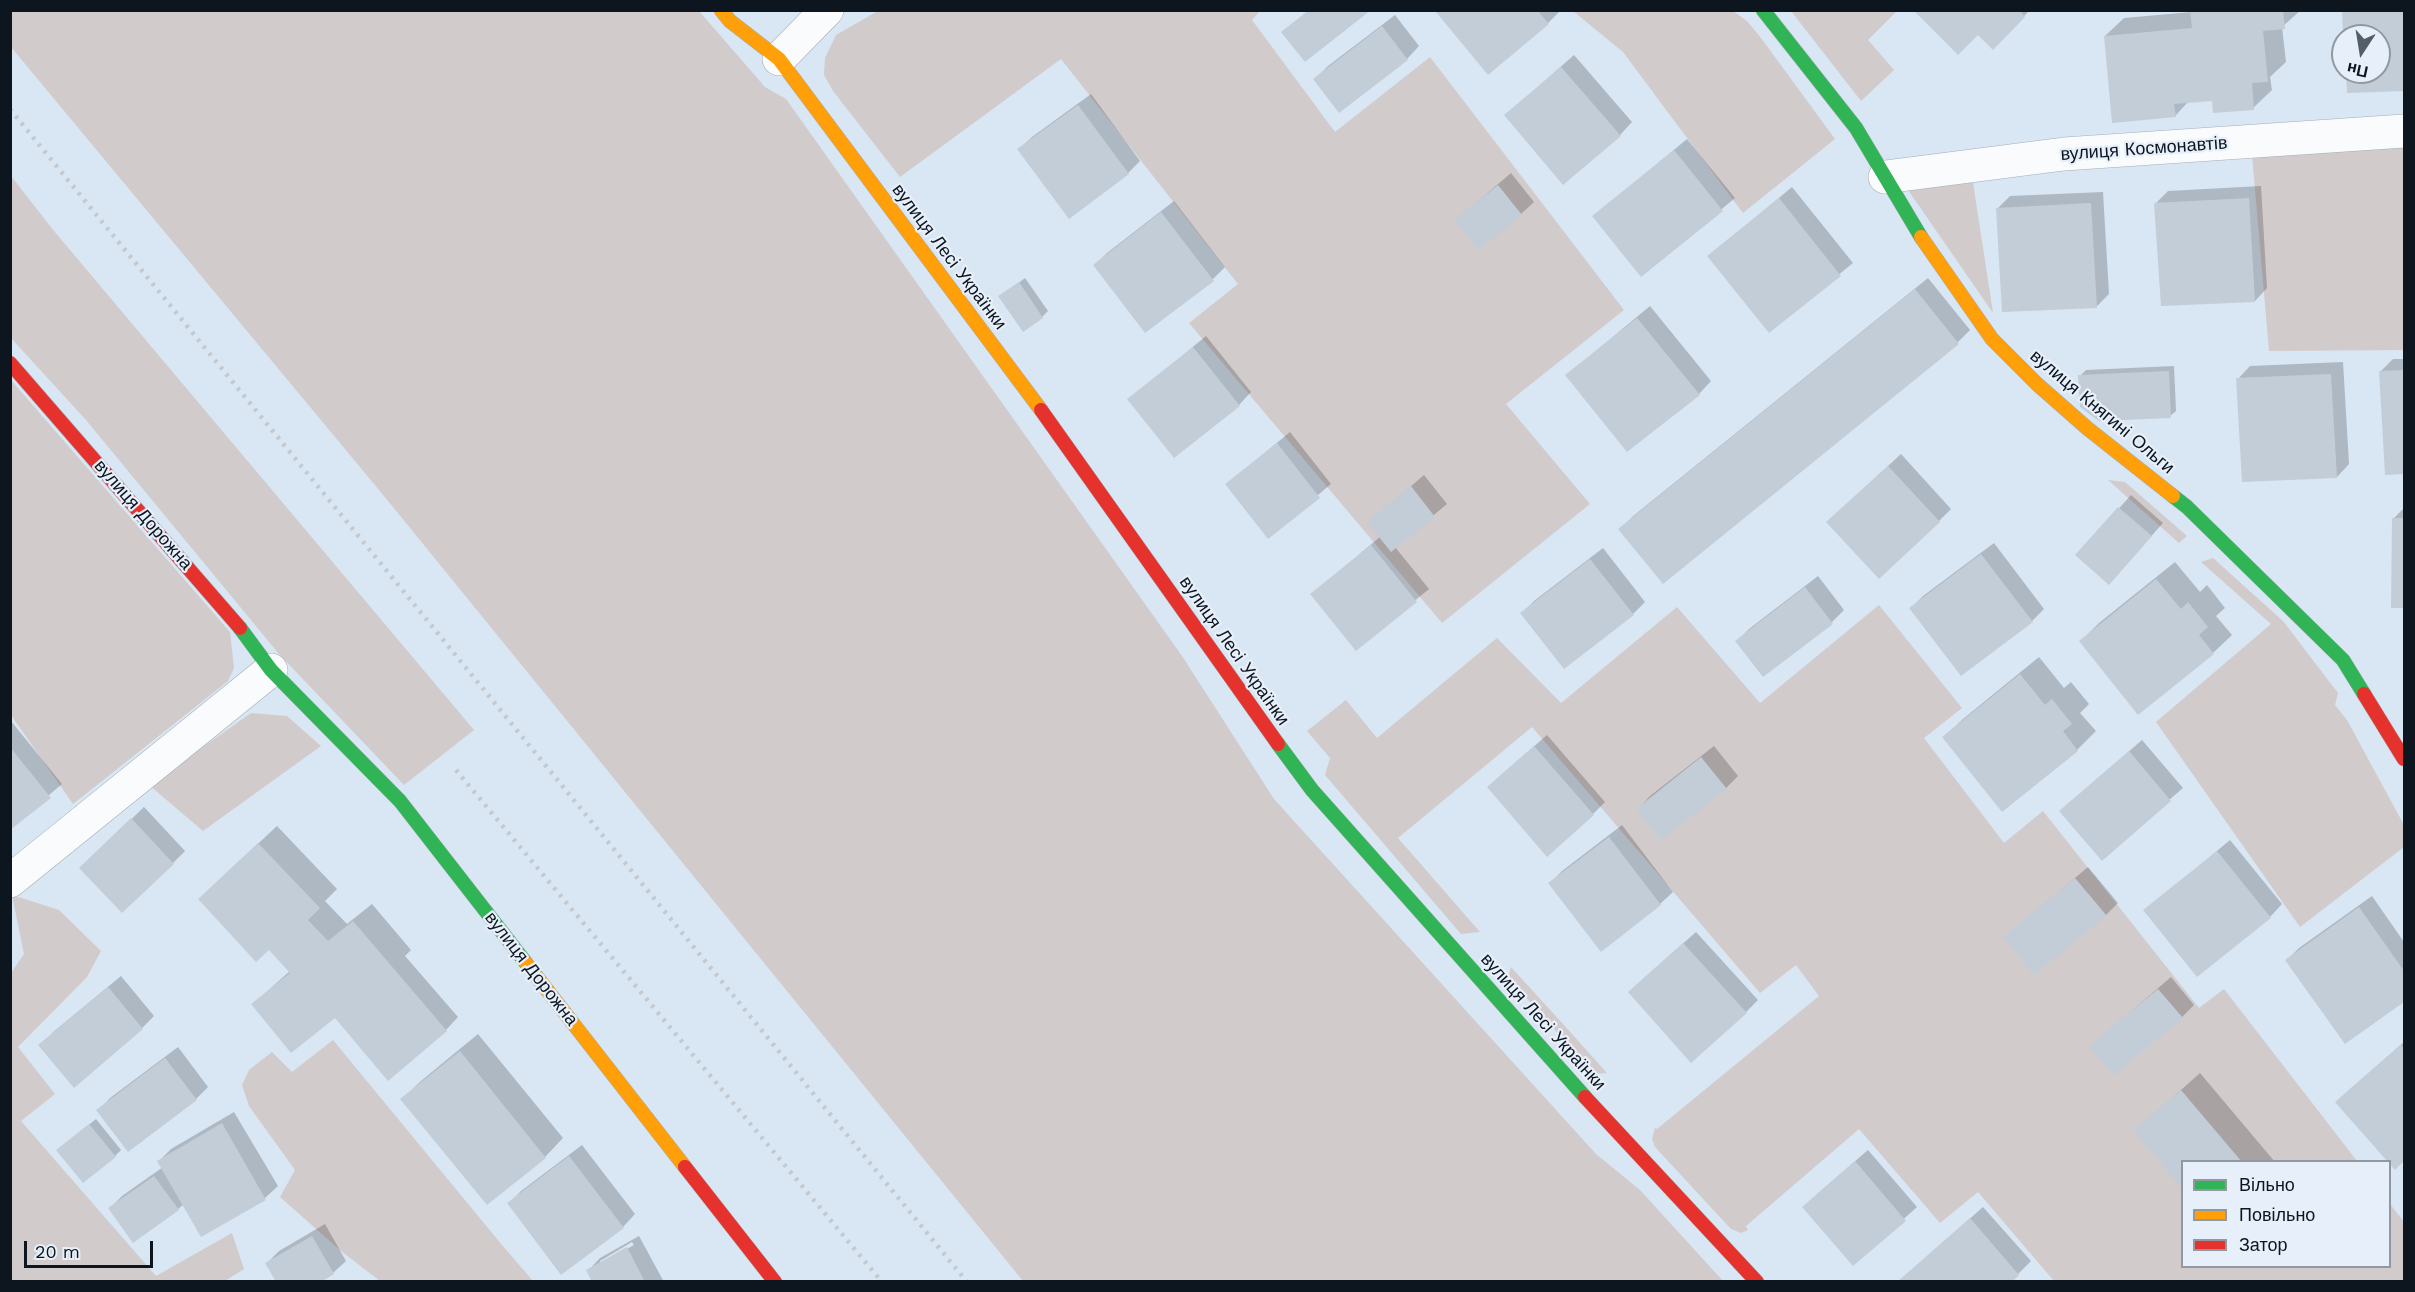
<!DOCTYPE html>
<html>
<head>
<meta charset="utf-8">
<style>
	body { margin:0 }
	#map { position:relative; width:2415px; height:1292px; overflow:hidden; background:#d9e6f3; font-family:"Work Sans",sans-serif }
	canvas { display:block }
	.frame { position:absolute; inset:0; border:12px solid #0d151e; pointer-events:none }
	.legend { position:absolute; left:2181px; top:1160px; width:210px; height:108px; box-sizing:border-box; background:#e7f0fa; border:2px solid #9098a2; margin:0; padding:8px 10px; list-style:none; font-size:18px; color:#0d151e }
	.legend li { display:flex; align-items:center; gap:12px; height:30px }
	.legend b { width:30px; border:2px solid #9098a2 }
	.north { position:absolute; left:2331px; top:24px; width:60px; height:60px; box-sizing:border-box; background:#e7f0fa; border:2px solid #9098a2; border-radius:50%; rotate:192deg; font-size:16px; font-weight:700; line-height:24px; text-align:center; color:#0d151e }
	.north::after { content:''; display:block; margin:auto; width:21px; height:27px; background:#545e69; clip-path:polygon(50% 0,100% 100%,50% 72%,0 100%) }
	.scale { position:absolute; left:24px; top:1241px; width:129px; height:27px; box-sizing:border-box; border:3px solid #0d151e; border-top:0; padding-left:8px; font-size:18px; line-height:21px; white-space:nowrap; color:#0d151e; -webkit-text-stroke:4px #e7f0fa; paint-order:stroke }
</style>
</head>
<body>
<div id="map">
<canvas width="2415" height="1292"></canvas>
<div class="frame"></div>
<ul class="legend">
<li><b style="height:8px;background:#30b455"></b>Вільно</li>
<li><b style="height:8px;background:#ff9f0a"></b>Повільно</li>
<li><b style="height:8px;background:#e5322d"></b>Затор</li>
</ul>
<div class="north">Пн</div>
<div class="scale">20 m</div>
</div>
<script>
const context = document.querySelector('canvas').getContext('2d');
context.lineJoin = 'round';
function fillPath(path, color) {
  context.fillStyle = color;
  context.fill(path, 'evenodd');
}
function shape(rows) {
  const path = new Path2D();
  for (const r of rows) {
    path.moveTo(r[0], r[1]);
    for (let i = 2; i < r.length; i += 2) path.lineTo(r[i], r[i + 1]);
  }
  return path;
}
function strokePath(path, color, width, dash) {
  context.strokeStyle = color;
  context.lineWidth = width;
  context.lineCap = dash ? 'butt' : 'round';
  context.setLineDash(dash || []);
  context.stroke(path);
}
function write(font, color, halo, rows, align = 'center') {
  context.font = font + ' "Work Sans",sans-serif';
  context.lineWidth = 4.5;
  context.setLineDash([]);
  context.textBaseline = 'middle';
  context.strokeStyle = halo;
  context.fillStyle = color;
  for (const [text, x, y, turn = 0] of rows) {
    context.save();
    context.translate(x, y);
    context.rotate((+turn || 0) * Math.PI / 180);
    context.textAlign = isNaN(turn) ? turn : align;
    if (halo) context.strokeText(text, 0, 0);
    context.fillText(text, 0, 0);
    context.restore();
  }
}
const green = shape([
	[10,11,699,11,765,87,786,99,1182,656,1274,799,1596,1154,1640,1190,1723,1281,1023,1281,384,496,11,47],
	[878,11,1260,11,1252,20,1335,132,1430,57,1624,310,1506,404,1590,504,1442,623,1189,323,1238,284,1061,59,900,177,833,91,824,75,825,58,836,35],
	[1573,11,1733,11,1747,21,1761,38,1835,139,1743,213,1623,52],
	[1791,11,1897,11,1868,40,1894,70,1861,101],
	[2404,142,2404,350,2269,351,2252,155],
	[11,176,54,231,474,730,404,785,279,654,86,420,11,338],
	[1972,176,1993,313,1908,190],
	[10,379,230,632,234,668,228,681,73,804,11,715],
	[2108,480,2125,482,2187,536,2179,543],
	[2213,558,2283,621,2338,693,2335,705,2347,720,2404,825,2404,847,2300,927,2156,722,2271,624,2201,562],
	[1879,605,1962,708,1924,738,2004,843,2043,811,2199,1008,2224,989,2357,1161,2182,1162,2182,1266,2390,1266,2390,1204,2404,1222,2404,1281,2054,1281,1978,1192,1940,1223,1859,1129,1746,1226,1748,1230,1741,1233,1731,1229,1655,1147,1652,1139,1655,1128,1657,1129,1819,996,1796,965,1760,993,1532,727,1398,838,1480,932,1461,934,1325,775,1330,758,1307,731,1346,700,1377,738,1497,638,1561,703,1677,607,1760,703],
	[251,713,287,716,321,746,203,831,149,785],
	[12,895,59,910,101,951,87,977,18,1047,55,1094,21,1121,156,1276,232,1233,244,1269,225,1281,11,1281,10,1095,12,1094,10,1090,11,973,24,954],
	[1511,967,1563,1024,1607,1073,1594,1074,1508,977],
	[333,1040,502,1245,533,1281,380,1281,341,1251,280,1197,295,1170,249,1106,242,1085,249,1070,272,1052,292,1072]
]);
const shadow = shape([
	[1440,10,1560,10,1560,11,1548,23],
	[1915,10,2030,10,1993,48,1978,33],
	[2191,10,2301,10,2282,27,2286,62,2270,77,2272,90,2253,108,2213,99,2189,101,2175,116,2105,36,2124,18,2192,12],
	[2343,10,2404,10,2404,89,2348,92,2347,72,2379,72,2379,36,2345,36],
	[1395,15,1419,46,1407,59,1339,110,1315,79,1328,66],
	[1574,55,1632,122,1620,135,1506,115],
	[1091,94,1140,161,1128,173,1019,149,1032,137],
	[1687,139,1735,198,1642,275,1594,216],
	[1511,173,1534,202,1521,214,1456,220],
	[2261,186,2267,288,2255,301,2156,203,2168,191],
	[1792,187,1853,263,1769,331,1709,256],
	[2103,192,2109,294,2097,306,1997,209,2010,196],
	[1174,201,1225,267,1213,279,1095,265,1107,253],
	[1025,278,1048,311,1042,317,1000,297],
	[1928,278,1970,330,1958,342,1663,582,1620,530,1632,517],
	[1650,306,1711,381,1699,394,1567,375],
	[1206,336,1251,392,1239,405,1129,400],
	[2393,359,2404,359,2404,472,2387,473,2380,372],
	[2343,362,2349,464,2337,477,2238,379,2250,366],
	[2174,366,2176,411,2170,416,2080,376,2086,370],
	[1290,432,1331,484,1268,537,1227,484],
	[1901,454,1951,509,1939,521,1840,510],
	[1424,475,1447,504,1395,547,1429,589,1356,649,1312,594,1381,536,1369,522],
	[2131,495,2163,523,2121,570,2077,555],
	[2404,508,2404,607,2393,606,2394,518],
	[1994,543,2044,609,2032,621,1911,608,1923,596],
	[1603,548,1645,602,1633,614,1522,613,1534,601],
	[2175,562,2200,592,2207,585,2225,608,2216,616,2232,635,2213,653,2139,713,2081,641,2099,623],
	[1818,576,1844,610,1832,622,1737,641,1749,629],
	[2039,657,2064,688,2071,682,2089,704,2080,713,2096,731,2077,750,2002,809,1944,737,1963,719],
	[11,721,62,784,10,828,10,722],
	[1547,735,1605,802,1593,814,1501,775],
	[2142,740,2183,788,2102,858,2074,799],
	[1714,746,1738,776,1726,788,1638,809,1650,796],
	[144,807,185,851,173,863,93,856],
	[1622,825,1673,892,1660,904,1601,950,1550,883,1562,871],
	[277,826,337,889,325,901,347,924,372,904,411,950,405,956,458,1017,446,1030,337,1018,253,1004,290,971,218,881],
	[2230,840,2282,904,2270,917,2145,911],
	[2088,867,2118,903,2106,915,2005,937],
	[2372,896,2404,942,2404,1001,2345,1042,2287,960,2299,948],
	[1696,932,1758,1000,1746,1012,1642,980],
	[121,976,154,1016,142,1028,52,1033],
	[2171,977,2194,1005,2182,1017,2091,1046],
	[478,1034,563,1138,545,1157,487,1203,402,1099,421,1081],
	[2404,1042,2404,1159,2395,1167,2349,1090],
	[178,1047,208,1087,196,1099,98,1111,110,1098],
	[2200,1073,2275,1162,2182,1162,2182,1186,2136,1130],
	[234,1112,278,1186,265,1198,202,1235,184,1204,178,1209,110,1208,122,1196,163,1167,159,1161,171,1149],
	[96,1119,121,1150,115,1156,64,1145],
	[582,1145,635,1214,623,1227,509,1203,521,1191],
	[1868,1150,1917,1207,1853,1264,1816,1195],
	[1983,1207,2031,1261,2018,1274,2009,1282,1898,1282],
	[325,1224,346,1261,333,1273,267,1263,279,1251],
	[639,1236,664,1282,594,1282,588,1271,600,1258],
	[632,1242,634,1245,600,1264,600,1261]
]);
const building = shape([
	[1309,10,1371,10,1305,62,1281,32],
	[1438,10,1537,10,1549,24,1488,75,1436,12],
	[1913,10,2019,10,2025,17,1993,50,1978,35,1958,55],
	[2190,10,2283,10,2285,29,2263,31,2268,82,2252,83,2254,110,2213,113,2212,101,2174,104,2176,117,2112,123,2104,36,2192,28],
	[2342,10,2404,10,2404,91,2347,93,2346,72,2379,72,2379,36,2343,36],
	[1382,26,1408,60,1339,113,1313,79],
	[1561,67,1621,136,1563,185,1504,115],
	[1078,105,1129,174,1069,219,1017,149],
	[1674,150,1723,211,1641,277,1592,216],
	[1498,185,1522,215,1479,250,1454,220],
	[1779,198,1841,276,1769,333,1707,256],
	[2249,198,2255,302,2161,306,2154,203],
	[2091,203,2097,308,2002,312,1996,208],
	[1161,212,1214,281,1145,333,1093,265],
	[1019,282,1043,318,1023,332,998,296],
	[1915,289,1959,344,1663,584,1618,529],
	[1637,318,1700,395,1627,452,1565,375],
	[1193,347,1240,406,1174,458,1127,399],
	[2404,370,2404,474,2385,475,2379,371],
	[2169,371,2171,418,2099,421,2080,407,2078,375],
	[2331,374,2337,478,2242,482,2236,378],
	[1277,443,1320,498,1268,539,1225,484],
	[1888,466,1940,522,1879,579,1826,522],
	[1411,486,1435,517,1391,552,1367,522],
	[2118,507,2152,536,2109,585,2075,555],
	[2392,518,2404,518,2404,608,2391,608],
	[1371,545,1417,602,1356,651,1310,594],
	[1981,554,2033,622,1961,676,1909,608],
	[1590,559,1634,615,1564,669,1520,613],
	[2156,579,2181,609,2188,602,2208,627,2199,635,2214,654,2138,715,2079,641],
	[1805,587,1833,624,1763,677,1735,641],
	[2020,674,2045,705,2052,699,2072,724,2063,731,2078,751,2002,812,1942,737],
	[1534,746,1594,815,1547,857,1487,787],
	[10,747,51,798,10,830],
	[2129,751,2171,801,2102,861,2059,811],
	[1701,757,1727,789,1661,840,1636,809],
	[131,818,174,864,122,913,79,868],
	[1609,837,1661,905,1601,952,1548,883],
	[258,843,320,908,308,920,328,941,353,921,447,1031,388,1081,335,1018,291,1053,251,1004,290,973,269,950,256,962,198,899],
	[2217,851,2271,918,2197,977,2143,910],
	[2075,878,2107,916,2034,975,2003,937],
	[2359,907,2404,971,2404,1002,2345,1044,2285,960],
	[1683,943,1747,1013,1691,1063,1628,992],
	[108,987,143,1029,74,1088,38,1045],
	[2158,989,2183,1018,2114,1075,2089,1046],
	[2401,1045,2404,1049,2404,1161,2395,1170,2335,1102],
	[460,1051,546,1158,487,1205,400,1099],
	[165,1058,197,1100,128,1152,96,1110],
	[2181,1090,2242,1162,2182,1162,2182,1189,2134,1130],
	[222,1123,266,1200,201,1237,157,1161],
	[89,1124,116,1157,83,1183,56,1150],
	[569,1156,624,1228,561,1275,507,1203],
	[1855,1161,1906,1221,1853,1266,1802,1207],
	[154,1176,179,1210,133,1243,108,1208],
	[1970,1218,2019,1275,2012,1282,1897,1282],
	[312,1236,334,1274,321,1282,276,1282,265,1263],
	[627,1247,645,1282,592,1282,586,1270]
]);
const street = shape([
	[779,59,827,10],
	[1885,177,2064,154,2404,131],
	[10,881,271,670]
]);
const fast = shape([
	[1763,10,1856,128,1921,237],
	[2173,496,2187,507,2343,660,2364,694],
	[240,628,271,670,400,801,526,963],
	[1278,744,1312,790,1585,1097]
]);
const slow = shape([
	[721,10,730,21,779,59,1041,410],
	[1921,237,1992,339,2037,384,2087,428,2173,496],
	[526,963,685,1167]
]);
const jam = shape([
	[10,363,240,628],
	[1041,410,1278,744],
	[2364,694,2404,759],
	[1585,1097,1757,1282],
	[685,1167,775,1282]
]);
const rail = shape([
	[10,109,967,1282],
	[456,770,882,1282]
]);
const streetNames = [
	["вулиця Космонавтів",2144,149,-4],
	["вулиця Лесі Українки",949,257,53],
	["вулиця Княгині Ольги",2102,412,40],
	["вулиця Дорожна",143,515,49],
	["вулиця Лесі Українки",1234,651,55],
	["вулиця Дорожна",531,969,52],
	["вулиця Лесі Українки",1543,1022,48]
];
fillPath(green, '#d2cbcb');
fillPath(shadow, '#0003');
fillPath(building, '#c3cdd8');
strokePath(street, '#a3adb7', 34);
strokePath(fast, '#a3adb7', 15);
strokePath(slow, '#a3adb7', 15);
strokePath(jam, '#a3adb7', 15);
strokePath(street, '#f9fbfd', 33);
strokePath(fast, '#30b455', 14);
strokePath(slow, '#ff9f0a', 14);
strokePath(jam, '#e5322d', 14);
strokePath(rail, '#c5c8cc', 4.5, [3, 6]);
write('18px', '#0d151e', '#e7f0fa', streetNames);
</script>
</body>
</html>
